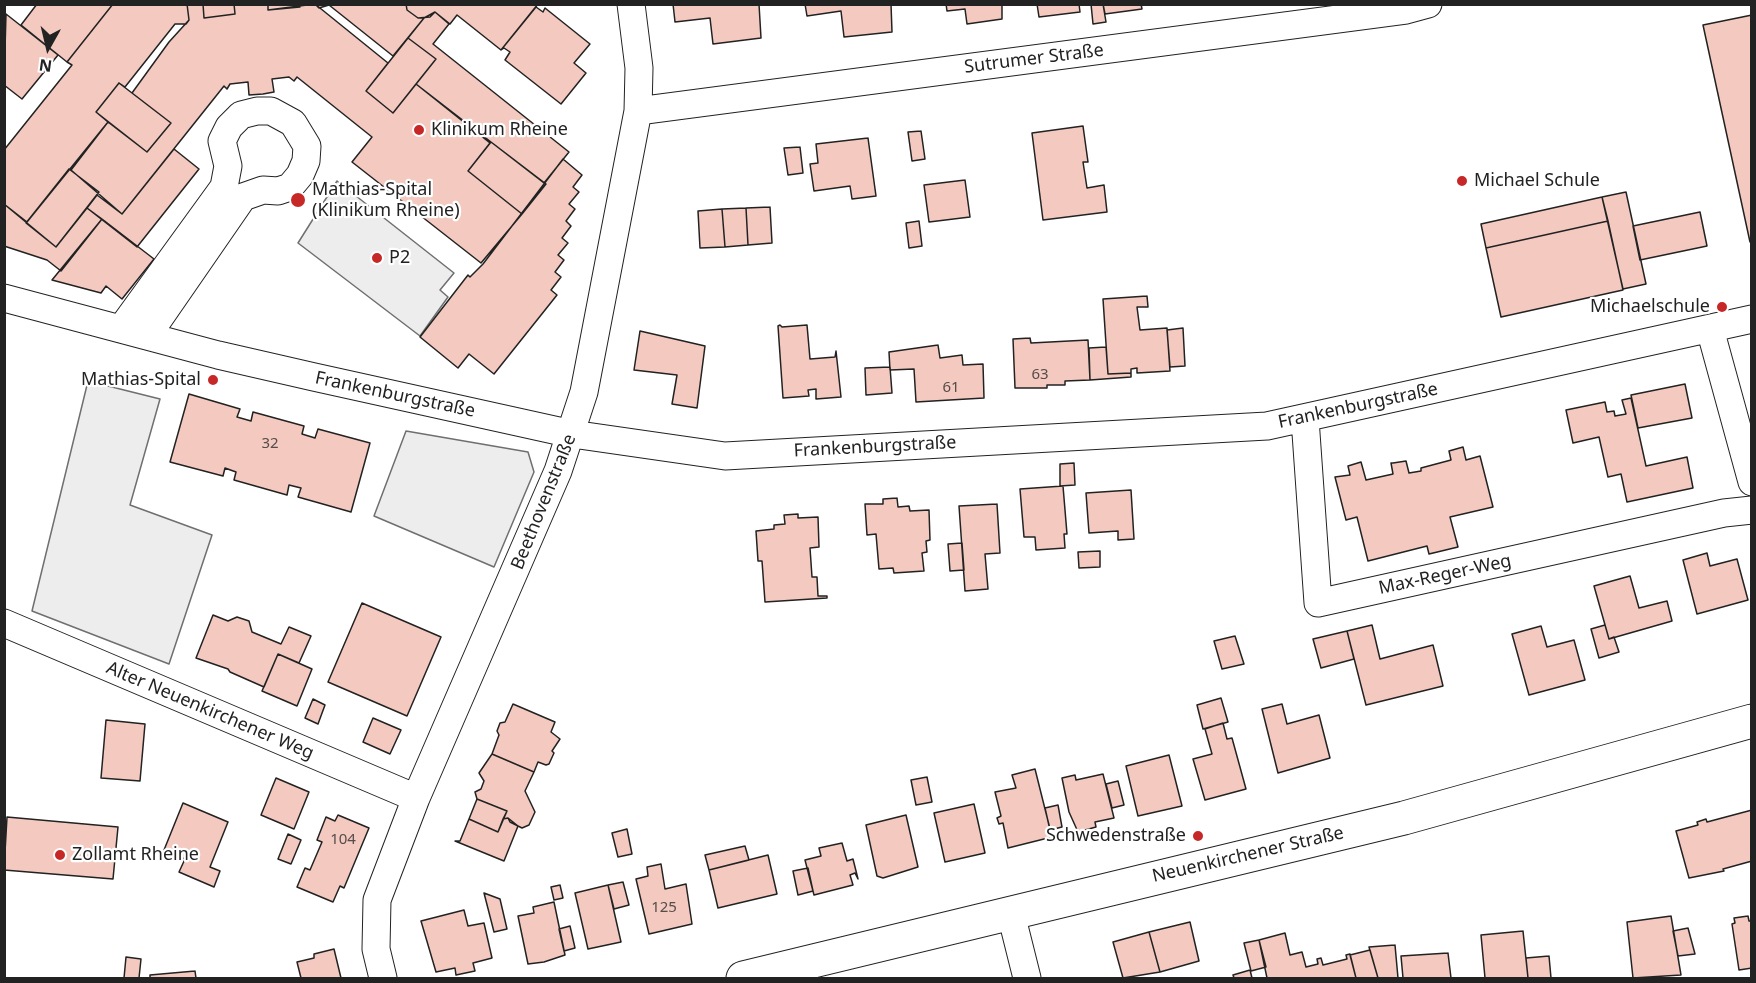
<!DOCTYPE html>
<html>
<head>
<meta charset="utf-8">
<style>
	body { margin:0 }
	#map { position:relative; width:1756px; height:983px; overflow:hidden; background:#fff; font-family:"Noto Sans",sans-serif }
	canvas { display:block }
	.frame { position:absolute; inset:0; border:6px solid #222; pointer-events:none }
	.north { position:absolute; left:18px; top:18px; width:60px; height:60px; -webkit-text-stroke:4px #fff; paint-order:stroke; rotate:188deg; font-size:16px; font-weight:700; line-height:24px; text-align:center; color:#222 }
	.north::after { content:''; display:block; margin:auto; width:21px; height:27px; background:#222; clip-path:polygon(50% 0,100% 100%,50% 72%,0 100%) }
</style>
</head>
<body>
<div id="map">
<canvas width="1756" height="983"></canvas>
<div class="frame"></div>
<div class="north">N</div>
</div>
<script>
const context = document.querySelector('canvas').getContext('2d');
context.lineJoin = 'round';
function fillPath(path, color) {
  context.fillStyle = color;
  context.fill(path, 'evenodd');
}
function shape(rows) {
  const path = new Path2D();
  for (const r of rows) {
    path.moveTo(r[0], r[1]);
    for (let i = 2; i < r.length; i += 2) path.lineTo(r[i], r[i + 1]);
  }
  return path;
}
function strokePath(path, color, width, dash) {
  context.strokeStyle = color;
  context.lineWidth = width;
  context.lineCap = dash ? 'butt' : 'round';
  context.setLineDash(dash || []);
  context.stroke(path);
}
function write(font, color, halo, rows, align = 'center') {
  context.font = font + ' "Noto Sans",sans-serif';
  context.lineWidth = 4.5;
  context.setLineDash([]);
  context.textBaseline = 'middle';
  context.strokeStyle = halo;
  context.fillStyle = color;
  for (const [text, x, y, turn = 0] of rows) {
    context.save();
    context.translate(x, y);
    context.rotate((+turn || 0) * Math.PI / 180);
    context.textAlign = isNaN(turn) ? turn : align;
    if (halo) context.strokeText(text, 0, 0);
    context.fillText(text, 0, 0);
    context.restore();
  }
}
const parking = shape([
	[337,181,454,273,440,290,448,297,420,336,298,243,337,181],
	[88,381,160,399,130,505,212,535,169,664,32,611,88,381],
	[406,431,528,452,534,472,494,567,374,516,406,431]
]);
const building = shape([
	[37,4,113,4,67,62,21,25,37,4],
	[113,4,187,4,189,20,186,24,175,24,125,87,119,83,96,112,108,122,27,222,4,204,4,150,72,65,67,62,113,4],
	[187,4,203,4,204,18,235,14,234,4,268,4,268,10,315,4,388,63,366,91,393,113,416,84,490,143,468,171,522,214,481,263,352,162,372,137,297,77,294,81,289,77,272,79,274,92,263,94,249,95,248,82,230,84,227,89,224,86,122,214,71,170,108,122,147,152,171,123,132,93,169,42,189,20,187,4],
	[203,4,234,4,235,14,204,18,203,4],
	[268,4,299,4,300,7,268,10,268,4],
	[406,4,538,4,501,50,457,15,450,24,435,12,430,17,418,18,407,10,406,4],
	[406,4,407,10,418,18,424,18,393,56,329,5,319,8,315,4,406,4],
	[673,4,759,4,761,38,713,44,710,18,675,22,673,4],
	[805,4,891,4,892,32,844,37,841,11,807,16,805,4],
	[946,4,1002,4,1002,19,967,24,965,9,947,11,946,4],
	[1037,4,1079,4,1080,12,1039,17,1037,4],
	[1091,4,1103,4,1106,22,1093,24,1091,4],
	[1103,4,1141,4,1142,9,1105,14,1103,4],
	[536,7,543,12,545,8,590,44,574,63,586,73,561,104,505,60,510,52,504,48,501,50,536,7],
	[435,12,449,24,433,44,569,152,544,183,416,84,436,59,408,38,424,18,435,12],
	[6,14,58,55,22,99,4,85,6,14],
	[1752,15,1752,241,1750,242,1703,25,1752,15],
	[408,38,436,59,393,113,366,91,408,38],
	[119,83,171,123,147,152,96,112,119,83],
	[1083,126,1088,162,1083,162,1087,188,1104,185,1107,212,1043,220,1032,133,1083,126],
	[921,131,925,159,912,161,908,132,921,131],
	[868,138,876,196,852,199,850,186,814,191,810,164,818,163,816,144,868,138],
	[491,142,546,184,522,214,468,171,491,142],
	[800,147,803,173,788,175,784,148,800,147],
	[174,149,199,169,137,247,87,208,97,195,122,214,174,149],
	[563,159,582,175,573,187,579,192,569,204,575,209,566,221,571,226,562,238,568,243,558,255,564,260,555,272,561,277,551,290,557,295,494,374,469,354,458,368,420,337,468,275,470,277,483,264,563,159],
	[69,169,99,192,56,247,26,223,69,169],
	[965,180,970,217,929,222,924,185,965,180],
	[1626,192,1646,284,1623,289,1602,197,1626,192],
	[1602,197,1608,221,1486,248,1481,224,1602,197],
	[4,204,56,247,87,208,102,219,61,271,47,260,4,246,4,204],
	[770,207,772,243,748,245,746,208,770,207],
	[746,208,748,245,725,247,722,209,746,208],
	[722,209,725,247,700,248,698,211,722,209],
	[1700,212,1707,246,1640,260,1633,226,1700,212],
	[102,219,154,259,122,299,106,286,101,293,52,280,102,219],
	[919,221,922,246,909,248,906,223,919,221],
	[1608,221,1623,290,1501,317,1486,248,1608,221],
	[1147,296,1148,307,1137,307,1140,330,1167,328,1170,371,1137,373,1137,368,1131,369,1131,373,1108,374,1103,299,1147,296],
	[780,325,782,327,807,325,810,359,835,357,836,351,841,397,816,399,816,389,808,390,809,396,783,398,778,326,780,325],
	[1183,328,1185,366,1170,367,1167,330,1183,328],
	[640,331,705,346,697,408,672,404,677,375,634,370,640,331],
	[1030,338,1031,343,1088,340,1090,380,1065,381,1065,385,1047,385,1047,388,1015,388,1013,339,1030,338],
	[938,345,940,358,962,355,963,365,983,364,984,398,916,402,914,369,890,370,889,352,938,345],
	[1106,347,1108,374,1131,373,1131,377,1090,380,1089,348,1106,347],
	[890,367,892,393,866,395,865,368,890,367],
	[1685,384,1692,418,1638,428,1631,395,1685,384],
	[189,394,240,409,237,417,251,421,253,412,304,426,302,434,315,438,318,429,370,443,351,512,298,497,301,488,289,485,287,495,234,480,236,472,225,468,223,476,170,462,189,394],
	[1631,398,1646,466,1687,457,1693,488,1627,502,1621,474,1608,477,1599,437,1573,443,1566,410,1605,402,1607,412,1614,411,1615,416,1626,414,1622,400,1631,398],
	[1463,447,1466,460,1480,456,1493,507,1450,517,1458,547,1429,554,1427,546,1368,561,1357,517,1346,520,1335,477,1350,475,1348,466,1361,462,1366,480,1393,474,1391,463,1393,463,1406,461,1409,473,1421,471,1421,468,1451,460,1449,451,1463,447],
	[1074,463,1075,485,1060,486,1060,464,1074,463],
	[1063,486,1067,534,1064,534,1065,548,1036,550,1035,537,1024,537,1020,489,1063,486],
	[1131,490,1134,539,1118,540,1118,531,1089,533,1086,493,1131,490],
	[897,498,898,507,909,506,910,511,929,510,930,540,926,541,927,552,922,553,924,571,894,573,893,568,879,569,876,534,867,535,865,504,883,504,883,499,897,498],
	[997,504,1000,553,985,554,988,589,965,591,959,506,997,504],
	[798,514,798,518,818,517,819,547,810,548,812,577,817,577,818,596,827,596,827,598,765,602,762,561,758,561,756,531,774,529,774,525,785,524,784,515,798,514],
	[962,543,964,570,950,571,948,544,962,543],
	[1100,551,1100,567,1079,568,1078,552,1100,551],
	[1707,553,1710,566,1737,559,1748,600,1697,614,1683,560,1707,553],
	[1630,576,1639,608,1667,601,1672,621,1609,639,1594,586,1630,576],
	[362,603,441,637,407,716,328,682,362,603],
	[213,615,228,621,237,617,249,621,252,632,281,644,289,627,311,636,299,663,278,654,264,687,230,672,228,669,196,658,213,615],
	[1372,625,1380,659,1433,645,1443,686,1366,705,1347,631,1372,625],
	[1605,625,1609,639,1614,637,1619,652,1599,658,1591,629,1605,625],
	[1541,626,1547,647,1574,640,1585,680,1529,695,1512,634,1541,626],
	[1347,631,1354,659,1321,668,1313,639,1347,631],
	[1235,636,1244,664,1222,669,1214,641,1235,636],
	[278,654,312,669,297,706,262,691,278,654],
	[1221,698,1228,722,1203,729,1197,705,1221,698],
	[313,699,325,705,318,724,305,718,313,699],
	[513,704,555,722,551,732,560,739,552,751,554,753,549,764,546,765,538,762,534,772,492,754,499,735,497,731,500,723,505,722,513,704],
	[1282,704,1287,724,1319,715,1330,758,1278,773,1262,709,1282,704],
	[373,718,401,730,390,754,363,742,373,718],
	[106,720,145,724,140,781,101,778,106,720],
	[1223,723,1227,739,1232,738,1246,789,1205,800,1193,759,1212,754,1205,729,1223,723],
	[492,754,534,772,525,791,535,812,529,825,522,828,510,822,508,818,503,819,507,811,477,799,475,792,481,789,484,781,479,773,492,754],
	[1169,755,1182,806,1138,816,1126,766,1169,755],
	[1035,769,1052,837,1008,848,1003,823,999,824,997,818,1001,816,995,792,1016,788,1012,775,1035,769],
	[1103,774,1114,818,1095,822,1096,827,1078,832,1069,812,1062,778,1075,775,1076,780,1103,774],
	[927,777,932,802,916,805,911,780,927,777],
	[276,778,309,792,294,829,261,815,276,778],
	[1118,781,1124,805,1112,808,1106,784,1118,781],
	[477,799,507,811,498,832,469,819,477,799],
	[183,803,228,822,210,867,220,871,214,887,179,872,185,859,164,850,183,803],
	[974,804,985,853,945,862,934,813,974,804],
	[1058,805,1062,827,1050,830,1045,808,1058,805],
	[1752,810,1752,861,1723,869,1724,871,1689,878,1676,831,1698,825,1697,822,1706,819,1707,822,1752,810],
	[338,815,369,828,344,888,340,886,333,902,297,887,305,868,310,870,322,842,317,840,326,817,335,821,338,815],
	[906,815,918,867,883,878,877,876,866,825,906,815],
	[7,817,118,827,113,879,4,870,7,817],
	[508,818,518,826,504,861,455,841,460,841,469,819,498,832,503,819,508,818],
	[627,829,632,854,618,857,612,833,627,829],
	[288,834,301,840,291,864,278,859,288,834],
	[842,843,847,861,853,859,858,879,855,873,850,875,853,885,814,895,805,860,821,856,819,848,842,843],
	[745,846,749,860,709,870,705,855,745,846],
	[768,855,777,894,718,908,709,870,768,855],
	[661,864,665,889,686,884,692,924,649,934,636,879,648,876,647,867,661,864],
	[808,868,813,891,798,895,793,871,808,868],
	[623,882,629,905,614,909,608,885,623,882],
	[560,885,563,898,554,900,551,887,560,885],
	[608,885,621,942,588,949,575,893,608,885],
	[484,893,500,899,507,929,494,932,484,893],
	[554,902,565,955,544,962,528,964,518,916,534,913,533,907,554,902],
	[464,910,468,926,484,923,492,958,473,963,475,971,456,975,455,968,436,972,421,921,464,910],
	[1671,916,1681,975,1633,978,1627,922,1671,916],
	[1748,916,1749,921,1752,921,1752,968,1739,970,1732,924,1735,923,1734,918,1748,916],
	[1190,922,1199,961,1160,972,1149,932,1190,922],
	[570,926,575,948,564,951,559,929,570,926],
	[1688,928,1695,954,1678,956,1673,931,1688,928],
	[1523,931,1528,978,1485,978,1481,935,1523,931],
	[1149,932,1160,972,1123,978,1113,942,1149,932],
	[1285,933,1290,955,1302,952,1306,967,1318,964,1317,959,1321,958,1323,965,1347,959,1346,955,1350,954,1356,978,1267,978,1259,940,1285,933],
	[1259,940,1266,967,1251,971,1244,943,1259,940],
	[1395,945,1398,978,1378,978,1369,947,1395,945],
	[334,949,341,978,301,978,297,962,314,958,314,954,334,949],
	[1370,950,1378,978,1356,978,1350,955,1370,950],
	[1448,953,1451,978,1403,978,1401,956,1448,953],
	[1549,956,1551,978,1528,978,1526,958,1549,956],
	[126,957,141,959,139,978,124,978,126,957],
	[1250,970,1252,978,1234,978,1233,975,1250,970],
	[195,971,196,978,150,978,150,975,195,971]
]);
const street = shape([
	[638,111,1406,10,1428,4],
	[4,298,218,355,314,377,572,434,725,456,1267,426,1752,319],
	[121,329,224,187,228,166,222,141,229,127,241,115,257,111,271,111,293,123,307,146,306,161,300,175,290,187,278,191,263,190,243,197,147,336],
	[1710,329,1752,482],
	[1305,419,1318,603,1724,513,1752,510],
	[4,623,416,798],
	[1011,914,1027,978],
	[383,978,376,949,377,900,416,798,558,471,584,392,638,111,639,68,631,4]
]);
const secondary = shape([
	[743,978,1404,818,1752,721]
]);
const markers = [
	[419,130,6,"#c62828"],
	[1462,181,6,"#c62828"],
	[298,200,8,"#c62828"],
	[377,258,6,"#c62828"],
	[1722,307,6,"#c62828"],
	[213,380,6,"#c62828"],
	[1198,836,6,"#c62828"],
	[60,855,6,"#c62828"]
];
const numberNames = [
	["63",1040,375],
	["61",951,388],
	["32",270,444],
	["104",343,840],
	["125",664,908]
];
const streetNames = [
	["Sutrumer Straße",1034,59,-7],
	["Frankenburgstraße",395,395,12],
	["Frankenburgstraße",1358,406,-12],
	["Frankenburgstraße",875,447,-3],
	["Beethovenstraße",544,502,-68],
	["Max-Reger-Weg",1445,575,-12],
	["Alter Neuenkirchener Weg",210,711,23],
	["Neuenkirchener Straße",1248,855,-13]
];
const poiNames = [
	["Klinikum Rheine",431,130],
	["Michael Schule",1474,181],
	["Mathias-Spital",312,190],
	["(Klinikum Rheine)",312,211],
	["P2",389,258],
	["Michaelschule",1710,307,"right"],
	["Mathias-Spital",201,380,"right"],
	["Schwedenstraße",1186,836,"right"],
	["Zollamt Rheine",72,855]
];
fillPath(parking, '#ededed');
strokePath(parking, '#6f6f6f', 1.5);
fillPath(building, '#f3c9c0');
strokePath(building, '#222', 1.5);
strokePath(street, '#222', 29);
strokePath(secondary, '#222', 35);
strokePath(street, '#fff', 27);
strokePath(secondary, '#fff', 33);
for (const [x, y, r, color] of markers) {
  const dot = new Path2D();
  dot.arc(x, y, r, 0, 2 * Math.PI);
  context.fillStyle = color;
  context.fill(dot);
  strokePath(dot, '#fff', 2);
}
write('15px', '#564c4a', null, numberNames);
write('18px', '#222', '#fff', streetNames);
write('18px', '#222', '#fff', poiNames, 'left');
</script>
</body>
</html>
